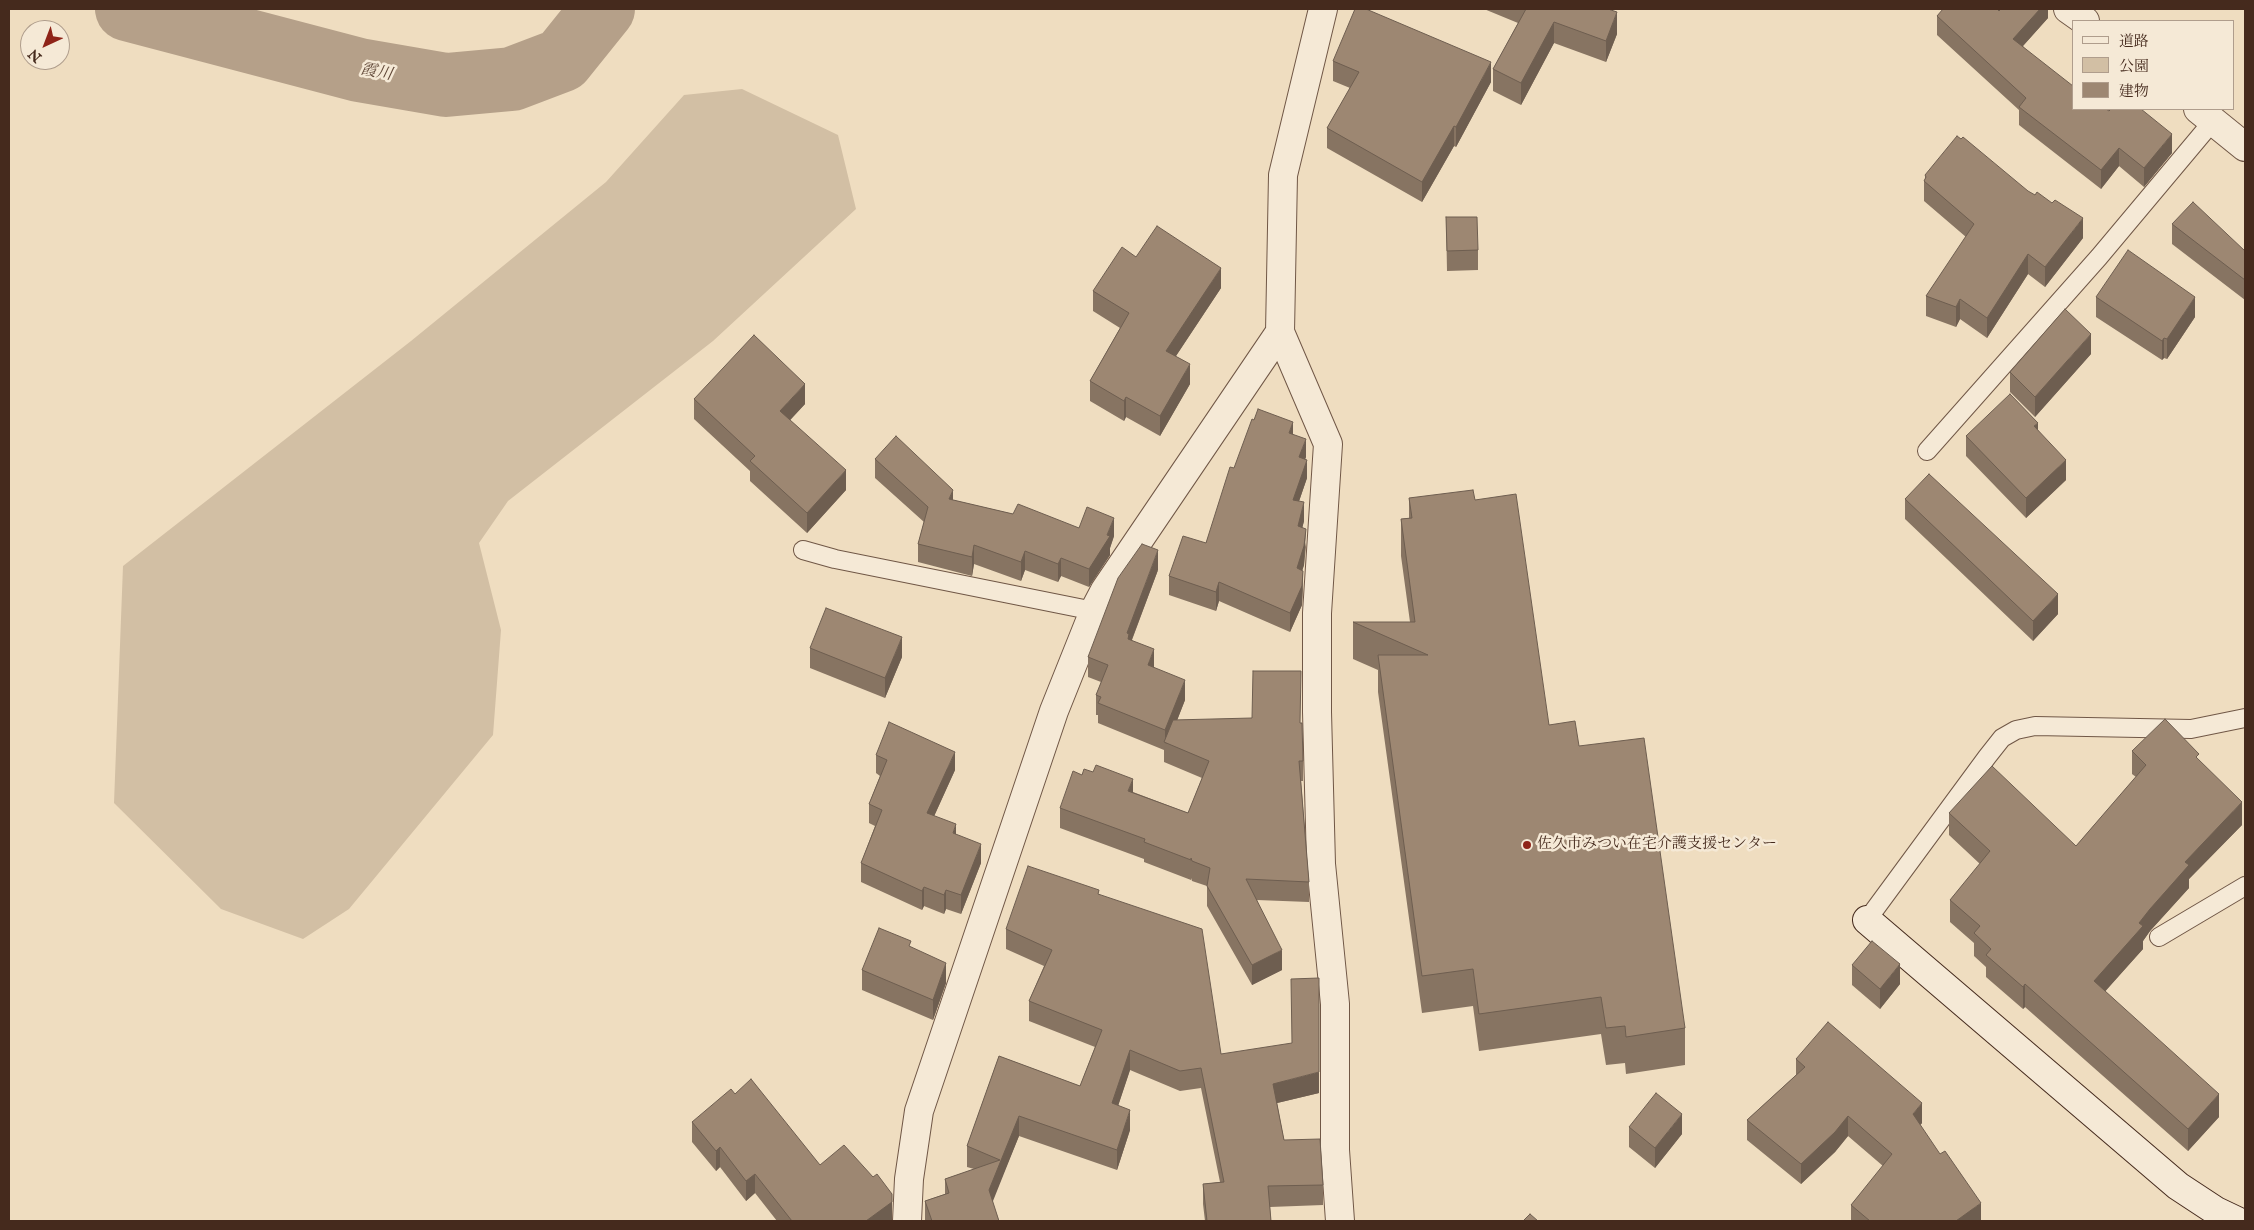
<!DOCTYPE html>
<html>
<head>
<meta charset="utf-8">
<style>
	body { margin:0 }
	#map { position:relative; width:2254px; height:1230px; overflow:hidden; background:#efddc0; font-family:"IM FELL English","Noto Serif JP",serif }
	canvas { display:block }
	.frame { position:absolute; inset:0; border:10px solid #452a1d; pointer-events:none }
	.legend { position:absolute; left:2072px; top:20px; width:162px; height:90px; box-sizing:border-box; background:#f5e9d6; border:1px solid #af9d8c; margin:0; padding:6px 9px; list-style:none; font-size:15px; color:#452a1d }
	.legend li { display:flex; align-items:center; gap:10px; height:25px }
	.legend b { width:25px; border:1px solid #af9d8c }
	.north { position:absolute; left:20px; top:20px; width:50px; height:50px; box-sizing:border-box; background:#f5e9d6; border:1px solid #af9d8c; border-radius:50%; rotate:223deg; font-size:14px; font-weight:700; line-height:20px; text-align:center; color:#452a1d }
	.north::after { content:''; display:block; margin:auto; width:18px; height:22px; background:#8f2418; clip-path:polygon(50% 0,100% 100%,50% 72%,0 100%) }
</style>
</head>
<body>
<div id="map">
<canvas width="2254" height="1230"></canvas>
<div class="frame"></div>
<ul class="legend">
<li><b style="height:6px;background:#f5e9d6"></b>道路</li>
<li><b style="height:14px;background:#d2bfa4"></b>公園</li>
<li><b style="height:14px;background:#9d8772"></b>建物</li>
</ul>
<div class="north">N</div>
</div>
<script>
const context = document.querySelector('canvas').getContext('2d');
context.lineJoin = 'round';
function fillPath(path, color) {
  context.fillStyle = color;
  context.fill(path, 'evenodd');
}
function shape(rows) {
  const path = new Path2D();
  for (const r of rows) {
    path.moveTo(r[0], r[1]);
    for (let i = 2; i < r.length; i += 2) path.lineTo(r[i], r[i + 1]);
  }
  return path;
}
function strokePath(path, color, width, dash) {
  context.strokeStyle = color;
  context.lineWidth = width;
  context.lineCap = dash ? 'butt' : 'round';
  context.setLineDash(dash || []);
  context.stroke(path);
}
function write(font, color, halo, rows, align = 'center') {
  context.font = font + ' "IM FELL English","Noto Serif JP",serif';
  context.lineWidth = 5;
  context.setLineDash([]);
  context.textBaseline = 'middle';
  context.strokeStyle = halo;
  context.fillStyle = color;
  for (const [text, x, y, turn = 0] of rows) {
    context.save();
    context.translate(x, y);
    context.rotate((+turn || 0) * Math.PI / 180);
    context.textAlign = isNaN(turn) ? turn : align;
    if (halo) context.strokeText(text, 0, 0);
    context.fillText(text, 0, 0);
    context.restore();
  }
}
const green = shape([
	[742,89,838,135,856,209,713,341,508,501,479,543,501,630,493,735,349,909,303,939,221,909,114,803,123,566,411,341,606,182,684,95]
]);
const river = shape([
	[127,9,359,70,446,85,512,79,562,60,603,9]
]);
const lane = shape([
	[1927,451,2099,257,2213,121],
	[803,550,835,559,1094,611],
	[1867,920,1987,757,2002,738,2016,730,2035,726,2191,729,2245,718],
	[2159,937,2245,886]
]);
const street = shape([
	[1323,9,1283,175,1280,332,1328,444,1317,613,1317,712,1321,864,1335,1004,1335,1150,1340,1221],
	[2068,9,2085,21],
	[2198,109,2245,147],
	[907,1221,909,1179,919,1111,1054,711,1094,611,1105,590,1280,332]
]);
const secondary = shape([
	[1867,920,2178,1186,2216,1211,2237,1221]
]);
const wall = shape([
	[1484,9,1608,9,1617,34,1606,62,1554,43,1521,105,1493,91,1493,69,1518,23],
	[2048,9,2048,18,2023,46,2073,109,2172,153,2144,187,2119,166,2101,189,2019,125,2019,110,1937,35,1937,16,1999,11],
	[1333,61,1491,82,1456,147,1454,146,1422,202,1327,148,1327,128,1350,88,1333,81],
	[1925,175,2083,238,2045,287,2028,274,1987,338,1960,319,1956,327,1926,316,1926,296,1966,237,1924,201,1924,181,1925,179],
	[1446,217,1478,250,1478,270,1447,271],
	[2172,224,2245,251,2245,300,2172,244],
	[1136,257,1221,288,1176,356,1190,384,1160,436,1126,417,1124,421,1090,401,1090,381,1120,328,1093,311,1093,291],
	[2096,297,2195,317,2167,359,2164,358,2162,360,2096,317],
	[2091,354,2035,417,2010,392,2010,372],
	[694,399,805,404,790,420,846,490,807,533,750,481,750,471,694,419],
	[2038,430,2066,480,2026,518,1966,456,1966,436],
	[1293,434,1306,457,1305,459,1307,478,1299,501,1304,521,1302,528,1306,547,1304,565,1302,571,1303,590,1302,605,1290,632,1219,601,1216,611,1169,595,1169,576,1206,543,1234,468],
	[875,459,953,500,1013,514,1079,528,1114,536,1110,548,1110,555,1089,587,1061,576,1058,582,1025,570,1021,581,974,564,972,576,918,562,918,544,924,522,875,478],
	[1409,498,1475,500,1549,725,1579,746,1685,1028,1685,1065,1626,1074,1625,1063,1606,1065,1601,1034,1479,1051,1473,1006,1422,1013,1378,692,1378,670,1353,659,1353,622,1410,622,1401,556,1401,519,1409,518],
	[1905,499,2058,614,2033,641,1905,519],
	[1158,570,1132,640,1154,667,1185,700,1177,720,1300,723,1303,761,1303,781,1301,781,1309,882,1309,902,1257,900,1282,970,1252,985,1207,906,1207,886,1192,881,1191,878,1191,880,1144,862,1144,859,1060,828,1060,808,1133,792,1188,813,1202,778,1164,762,1164,750,1098,723,1098,715,1096,715,1096,695,1101,682,1088,677,1088,657],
	[810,648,902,657,885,698,810,668],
	[2132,751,2199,760,2242,825,2189,879,2189,888,2150,931,2143,941,2143,949,2105,991,2219,1117,2188,1151,2025,1007,2023,1009,1986,977,1986,967,1974,956,1974,943,1950,922,1950,900,1980,864,1949,835,1949,813,2076,846,2136,777,2132,774],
	[876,755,955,770,934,816,956,835,981,863,961,914,946,909,944,914,924,906,922,910,861,882,861,863,875,826,869,823,869,804,880,776,876,773],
	[1099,894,1221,1054,1319,1093,1277,1103,1284,1140,1323,1185,1323,1205,1270,1207,1271,1221,1205,1221,1203,1204,1203,1184,1220,1182,1201,1088,1180,1091,1130,1070,1118,1106,1130,1130,1117,1170,1019,1136,992,1201,999,1221,925,1221,925,1201,945,1194,945,1179,974,1169,967,1167,967,1146,999,1056,1080,1086,1095,1047,1029,1021,1029,1001,1044,966,1006,949,1006,929],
	[911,947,946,983,933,1020,862,990,862,970],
	[1852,965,1900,984,1880,1009,1852,985],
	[1796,1059,1922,1123,1920,1125,1981,1221,1851,1221,1851,1205,1883,1166,1848,1136,1835,1152,1801,1184,1747,1140,1747,1120,1796,1075],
	[735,1094,820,1165,873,1177,892,1194,892,1221,777,1221,755,1193,746,1201,720,1167,716,1171,692,1142,692,1122],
	[1629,1127,1682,1134,1655,1168,1629,1147]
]);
const shadedWall = shape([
	[2040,9,2048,9,2048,18,2013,57,2013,39],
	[1617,12,1617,34,1606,62,1606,41],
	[1554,22,1554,43,1521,105,1521,83],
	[1491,62,1491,82,1456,147,1456,127],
	[1454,126,1454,146,1422,202,1422,182],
	[2172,134,2172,153,2144,187,2144,168],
	[2119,148,2119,166,2101,189,2101,170],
	[2083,218,2083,238,2045,287,2045,267],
	[2028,254,2028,274,1987,338,1987,318],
	[1221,268,1221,288,1166,371,1166,351],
	[2195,297,2195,317,2167,359,2167,339],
	[1960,299,1960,319,1956,327,1956,307],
	[2091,334,2091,354,2035,417,2035,397],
	[2164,338,2164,358,2162,360,2162,341],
	[1190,364,1190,384,1160,436,1160,416],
	[805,384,805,404,780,431,780,411],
	[1126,397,1126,417,1124,421,1124,401],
	[1293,422,1293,441,1289,433],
	[2038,423,2038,443,2034,426],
	[1306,439,1306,457,1299,475,1299,457],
	[1307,460,1307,478,1293,519,1293,500],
	[2066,460,2066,480,2026,518,2026,498],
	[846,470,846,490,807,533,807,513],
	[953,490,953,509,949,499],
	[1304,502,1304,521,1298,545,1298,526],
	[1114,518,1114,536,1110,548,1110,555,1089,587,1089,569,1107,535],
	[1306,529,1304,565,1297,587,1297,568],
	[974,545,974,564,972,576,972,557],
	[1158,550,1158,570,1129,647,1127,633],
	[1025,551,1025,570,1021,581,1021,562],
	[1061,558,1061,576,1058,582,1058,564],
	[1303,571,1302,605,1290,632,1290,613],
	[1219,582,1219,601,1216,611,1216,592],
	[2058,594,2058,614,2033,641,2033,621],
	[902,637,902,657,885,698,885,678],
	[1154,649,1154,669,1148,665],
	[1185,680,1185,700,1168,744,1165,743,1165,730],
	[955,752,955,770,927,832,927,813],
	[1133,779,1133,799,1128,791],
	[2242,802,2242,825,2189,879,2189,888,2150,931,2143,941,2143,949,2094,1004,2094,981,2139,923,2185,862],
	[956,824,956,842,953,833],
	[981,844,981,863,961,914,961,895],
	[924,887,924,906,922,910,922,891],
	[946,890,946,909,944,914,944,895],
	[1282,950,1282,970,1252,985,1252,965],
	[946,963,946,983,933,1020,933,1000],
	[1900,964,1900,984,1880,1009,1880,989],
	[2025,984,2025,1007,2023,1009,2023,987],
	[1130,1050,1130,1070,1112,1124,1112,1103],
	[1319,1072,1319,1093,1273,1104,1273,1084],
	[2219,1094,2219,1117,2188,1151,2188,1129],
	[1922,1103,1922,1123,1913,1134,1913,1114],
	[1130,1110,1130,1130,1117,1170,1117,1150],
	[1682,1114,1682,1134,1655,1168,1655,1148],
	[1019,1116,1019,1136,989,1211,989,1190],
	[1848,1116,1848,1136,1835,1152,1801,1184,1801,1164],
	[720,1147,720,1167,716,1171,716,1151],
	[755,1174,755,1193,746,1201,746,1181],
	[892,1202,892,1221,866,1221],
	[1981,1203,1981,1221,1956,1221]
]);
const building = shape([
	[1355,9,1366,9,1491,62,1456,127,1454,126,1422,182,1327,128,1359,72,1333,61,1355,9],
	[1526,9,1608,9,1617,12,1606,41,1554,22,1521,83,1493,69,1526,9],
	[1943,9,1997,9,1999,11,2001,9,2040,9,2013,39,2073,86,2073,109,2106,109,2109,111,2111,109,2141,109,2172,134,2144,168,2119,148,2101,170,2019,107,2026,98,1937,16,1943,9],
	[1957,136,1961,139,1963,137,2028,191,2035,195,2037,192,2052,203,2055,200,2083,218,2045,267,2028,254,1987,318,1960,299,1956,307,1926,296,1974,224,1924,181,1926,177,1925,175,1957,136],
	[2193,202,2245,251,2245,280,2172,224,2193,202],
	[1446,217,1477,217,1478,250,1447,251,1446,217],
	[1157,226,1221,268,1166,351,1190,364,1160,416,1126,397,1124,401,1090,381,1129,313,1093,291,1122,247,1136,257,1157,226],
	[2128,250,2195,297,2167,339,2164,338,2162,341,2096,297,2128,250],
	[2065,309,2091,334,2035,397,2010,372,2065,309],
	[754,335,805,384,780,411,846,470,807,513,750,461,755,456,694,399,754,335],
	[2010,394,2038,423,2034,426,2066,460,2026,498,1966,436,2010,394],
	[1258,409,1293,422,1289,433,1306,439,1299,457,1307,460,1293,500,1304,502,1298,526,1306,529,1304,546,1297,568,1303,571,1302,586,1290,613,1219,582,1216,592,1169,576,1183,536,1206,543,1230,467,1234,468,1252,419,1254,420,1258,409],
	[896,436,953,490,949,499,1013,514,1018,504,1079,528,1087,507,1114,518,1107,535,1110,536,1089,569,1061,558,1058,564,1025,551,1021,562,974,545,972,557,918,544,928,507,875,459,896,436],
	[1929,474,2058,594,2033,621,1905,499,1929,474],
	[1473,490,1475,500,1516,494,1549,725,1575,721,1579,746,1644,738,1685,1028,1626,1037,1625,1026,1606,1028,1601,997,1479,1014,1473,969,1422,976,1378,655,1428,655,1353,622,1415,622,1401,519,1412,518,1409,498,1473,490],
	[1142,544,1158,550,1127,633,1129,634,1128,639,1154,649,1148,665,1185,680,1165,730,1098,703,1101,697,1096,695,1108,665,1088,657,1118,578,1142,544],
	[826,608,902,637,885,678,810,648,826,608],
	[1253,671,1301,671,1300,723,1302,723,1303,761,1299,761,1309,882,1246,879,1282,950,1252,965,1207,886,1210,868,1192,861,1191,858,1191,860,1144,842,1145,839,1060,808,1073,771,1082,775,1084,769,1093,772,1096,765,1133,779,1128,791,1188,813,1209,761,1164,742,1173,720,1252,718,1253,671],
	[2165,719,2199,754,2196,757,2242,802,2185,862,2189,865,2150,909,2139,923,2143,926,2094,981,2219,1094,2188,1129,2025,984,2023,987,1986,955,1991,949,1974,933,1980,926,1950,900,1990,851,1949,813,1992,766,2076,846,2146,765,2132,751,2165,719],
	[889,722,955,752,927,813,956,824,953,833,981,844,961,895,946,890,944,895,924,887,922,891,861,863,882,810,869,804,887,760,876,755,889,722],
	[1028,866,1099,890,1098,894,1202,929,1221,1054,1292,1043,1291,979,1319,978,1319,1072,1273,1084,1284,1140,1320,1139,1323,1185,1268,1186,1271,1221,1207,1221,1203,1184,1224,1182,1201,1068,1180,1071,1130,1050,1112,1103,1130,1110,1117,1150,1019,1116,989,1190,999,1221,932,1221,925,1201,949,1193,945,1179,1000,1160,967,1146,999,1056,1080,1086,1102,1030,1029,1001,1052,950,1006,929,1028,866],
	[879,928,911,941,909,946,946,963,933,1000,862,970,879,928],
	[1872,941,1900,964,1880,989,1852,965,1872,941],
	[1828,1022,1922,1103,1913,1114,1940,1154,1945,1151,1981,1203,1956,1221,1870,1221,1851,1205,1892,1154,1848,1116,1835,1132,1801,1164,1747,1120,1805,1067,1796,1059,1828,1022],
	[751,1079,820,1165,844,1145,873,1177,877,1174,892,1194,892,1202,866,1221,792,1221,755,1174,746,1181,720,1147,716,1151,692,1122,731,1089,735,1094,751,1079],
	[1656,1093,1682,1114,1655,1148,1629,1127,1656,1093],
	[1530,1214,1538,1221,1523,1221,1530,1214]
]);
const markers = [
	[1527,845,5,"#8f2418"]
];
const poiNames = [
	["佐久市みつい在宅介護支援センター",1537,845]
];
const waterNames = [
	["霞川",376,73,11]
];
fillPath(green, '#d2bfa4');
strokePath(river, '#b5a089', 64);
strokePath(lane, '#705746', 20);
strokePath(street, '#705746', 30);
strokePath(secondary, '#452a1d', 30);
strokePath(lane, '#f5e9d6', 18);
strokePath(street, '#f5e9d6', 28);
strokePath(secondary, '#f5e9d6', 28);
fillPath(wall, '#877462');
fillPath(shadedWall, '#6e5e50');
fillPath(building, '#9d8772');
strokePath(building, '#6e5e50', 1);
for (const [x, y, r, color] of markers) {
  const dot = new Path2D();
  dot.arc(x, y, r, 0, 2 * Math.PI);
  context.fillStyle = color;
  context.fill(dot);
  strokePath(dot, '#f5e9d6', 2);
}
write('15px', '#452a1d', '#f5e9d6', poiNames, 'left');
write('italic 16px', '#614838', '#f5e9d6', waterNames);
</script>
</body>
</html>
